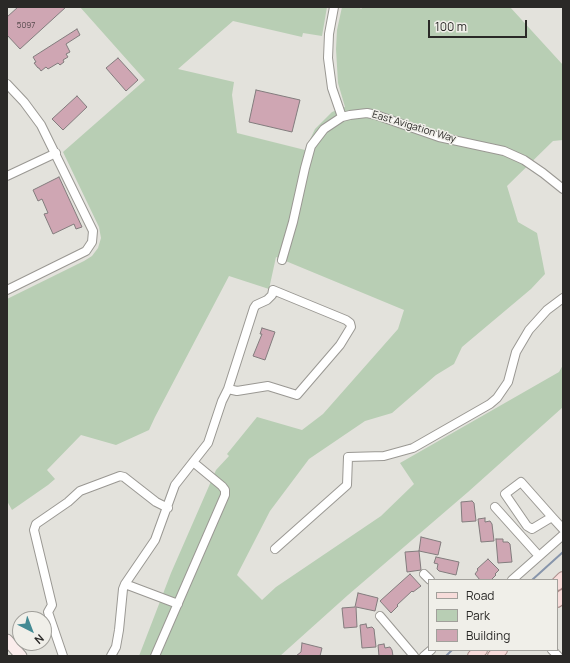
<!DOCTYPE html>
<html>
<head>
<meta charset="utf-8">
<style>
	body { margin:0 }
	#map { position:relative; width:570px; height:663px; overflow:hidden; background:#e3e2dc; font-family:Manrope,sans-serif }
	canvas { display:block }
	.frame { position:absolute; inset:0; border:8px solid #2a2927; pointer-events:none }
	.legend { position:absolute; left:428px; top:579px; width:130px; height:72px; box-sizing:border-box; background:#f0efe9; border:1px solid #a1a09b; margin:0; padding:5px 7px; list-style:none; font-size:12px; color:#2a2927 }
	.legend li { display:flex; align-items:center; gap:8px; height:20px }
	.legend b { width:20px; border:1px solid #a1a09b }
	.north { position:absolute; left:12px; top:611px; width:40px; height:40px; box-sizing:border-box; background:#f0efe9; border:1px solid #a1a09b; border-radius:50%; rotate:138deg; font-size:11px; font-weight:700; line-height:16px; text-align:center; color:#2a2927 }
	.north::after { content:''; display:block; margin:auto; width:14px; height:18px; background:#438a93; clip-path:polygon(50% 0,100% 100%,50% 72%,0 100%) }
	.scale { position:absolute; left:428px; top:20px; width:99px; height:18px; box-sizing:border-box; border:2px solid #2a2927; border-top:0; padding-left:5px; font-size:12px; line-height:14px; white-space:nowrap; color:#2a2927; -webkit-text-stroke:3px #f0efe9; paint-order:stroke }
</style>
</head>
<body>
<div id="map">
<canvas width="570" height="663"></canvas>
<div class="frame"></div>
<ul class="legend">
<li><b style="height:5px;background:#f7dcda"></b>Road</li>
<li><b style="height:11px;background:#b8ceb4"></b>Park</li>
<li><b style="height:11px;background:#cfa6b3"></b>Building</li>
</ul>
<div class="north">N</div>
<div class="scale">100 m</div>
</div>
<script>
const context = document.querySelector('canvas').getContext('2d');
context.lineJoin = 'round';
function fillPath(path, color) {
  context.fillStyle = color;
  context.fill(path, 'evenodd');
}
function shape(rows) {
  const path = new Path2D();
  for (const r of rows) {
    path.moveTo(r[0], r[1]);
    for (let i = 2; i < r.length; i += 2) path.lineTo(r[i], r[i + 1]);
  }
  return path;
}
function strokePath(path, color, width, dash) {
  context.strokeStyle = color;
  context.lineWidth = width;
  context.lineCap = dash ? 'butt' : 'round';
  context.setLineDash(dash || []);
  context.stroke(path);
}
function write(font, color, halo, rows, align = 'center') {
  context.font = font + ' Manrope,sans-serif';
  context.lineWidth = 3;
  context.setLineDash([]);
  context.textBaseline = 'middle';
  context.strokeStyle = halo;
  context.fillStyle = color;
  for (const [text, x, y, turn = 0] of rows) {
    context.save();
    context.translate(x, y);
    context.rotate((+turn || 0) * Math.PI / 180);
    context.textAlign = isNaN(turn) ? turn : align;
    if (halo) context.strokeText(text, 0, 0);
    context.fillText(text, 0, 0);
    context.restore();
  }
}
const green = shape([
	[80,7,327,7,322,36,303,33,302,37,233,21,178,69,234,82,232,95,237,133,305,150,315,129,332,112,345,107,338,83,336,49,337,30,342,7,359,7,361,9,363,7,510,7,563,65,563,140,553,141,507,186,518,222,537,233,545,274,531,289,462,347,454,364,436,375,392,413,365,421,309,459,270,511,237,575,262,600,276,587,381,516,414,484,400,463,559,372,563,365,563,407,468,492,348,595,280,656,139,656,171,573,216,470,229,456,227,454,257,417,302,430,323,414,398,329,404,310,276,257,269,289,229,276,155,417,149,430,116,445,81,435,47,470,55,479,48,485,12,510,7,501,7,299,84,261,92,256,98,248,101,238,99,227,63,152,145,80]
]);
const stream = shape([
	[532,580,563,552],
	[446,656,452,650]
]);
const building = shape([
	[18,7,66,7,20,49,7,35,7,17,18,7],
	[77,29,80,35,66,44,70,52,66,54,68,57,63,60,64,62,60,65,58,63,48,69,46,67,41,71,39,68,38,68,34,63,36,62,33,57,77,29],
	[118,58,138,80,126,91,106,68,118,58],
	[256,90,300,100,292,132,249,122,256,90],
	[77,96,87,107,63,130,52,119,77,96],
	[59,177,82,227,76,229,74,224,53,234,44,214,48,213,42,199,38,201,33,190,59,177],
	[262,328,275,332,265,360,253,356,262,334,260,334,262,328],
	[472,501,474,503,476,521,462,522,461,502,472,501],
	[485,518,485,522,490,521,492,524,494,541,481,542,478,519,485,518],
	[421,537,441,542,438,555,419,551,421,537],
	[496,539,503,539,503,542,508,542,510,544,512,562,498,563,496,539],
	[419,551,421,570,407,572,405,552,419,551],
	[436,557,459,562,456,575,439,571,437,569,438,564,434,563,436,557],
	[488,559,499,570,495,574,496,575,491,580,480,580,475,574,478,570,477,569,488,559],
	[410,574,421,586,413,592,412,591,397,605,398,606,391,613,380,601,410,574],
	[358,593,378,598,375,611,356,607,357,627,344,628,342,608,355,607,358,593],
	[366,624,367,628,372,627,374,629,376,647,362,648,360,625,366,624],
	[302,643,322,648,320,656,296,656,301,652,302,643],
	[384,644,385,648,390,647,392,650,393,656,379,656,378,645,384,644]
]);
const minor = shape([
	[334,7,329,34,328,58,332,88,342,117],
	[7,84,24,102,41,125,93,231,92,242,86,251,7,290],
	[7,176,56,153],
	[282,260,293,222,305,168,311,146,324,129,342,117,350,115,367,113,376,115,439,137,504,151,524,160,543,173,563,189],
	[495,507,539,556],
	[552,517,532,529,527,526,505,494,521,482,552,517,563,529],
	[275,549,347,485,348,457,384,456,413,448,490,404,497,398,508,382,516,352,529,330,547,310,563,298],
	[424,574,430,580],
	[512,580,563,535],
	[125,584,178,604],
	[380,616,414,656],
	[552,650,558,656],
	[63,656,48,612,52,605,34,530,36,524,68,502,80,491,120,476,124,477,156,502,168,508],
	[111,656,116,647,119,630,123,589,125,584,155,540,175,485,208,443,222,401,228,389,254,308,256,305,267,300,272,295,273,290,346,320,350,323,351,327,340,345,297,395,268,386,237,391,228,389],
	[155,656,225,495,225,490,222,486,193,462],
	[424,656,431,650]
]);
const secondary = shape([
	[7,640,21,656]
]);
const primary = shape([
	[557,584,563,578],
	[557,601,563,596],
	[474,656,481,650],
	[494,656,501,650]
]);
const numberNames = [
	["5097",26,26]
];
const streetNames = [
	["East Avigation Way",414,127,17]
];
fillPath(green, '#b8ceb4');
strokePath(stream, '#8795ab', 2);
fillPath(building, '#cfa6b3');
strokePath(building, '#827c7d', 1);
strokePath(minor, '#9a9893', 10);
strokePath(secondary, '#9a9893', 13);
strokePath(primary, '#ab8e8b', 14);
strokePath(minor, '#fff', 8);
strokePath(secondary, '#fbedec', 11);
strokePath(primary, '#f7dcda', 12);
write('8px', '#53484a', null, numberNames);
write('10px', '#2a2927', '#f0efe9', streetNames);
</script>
</body>
</html>
